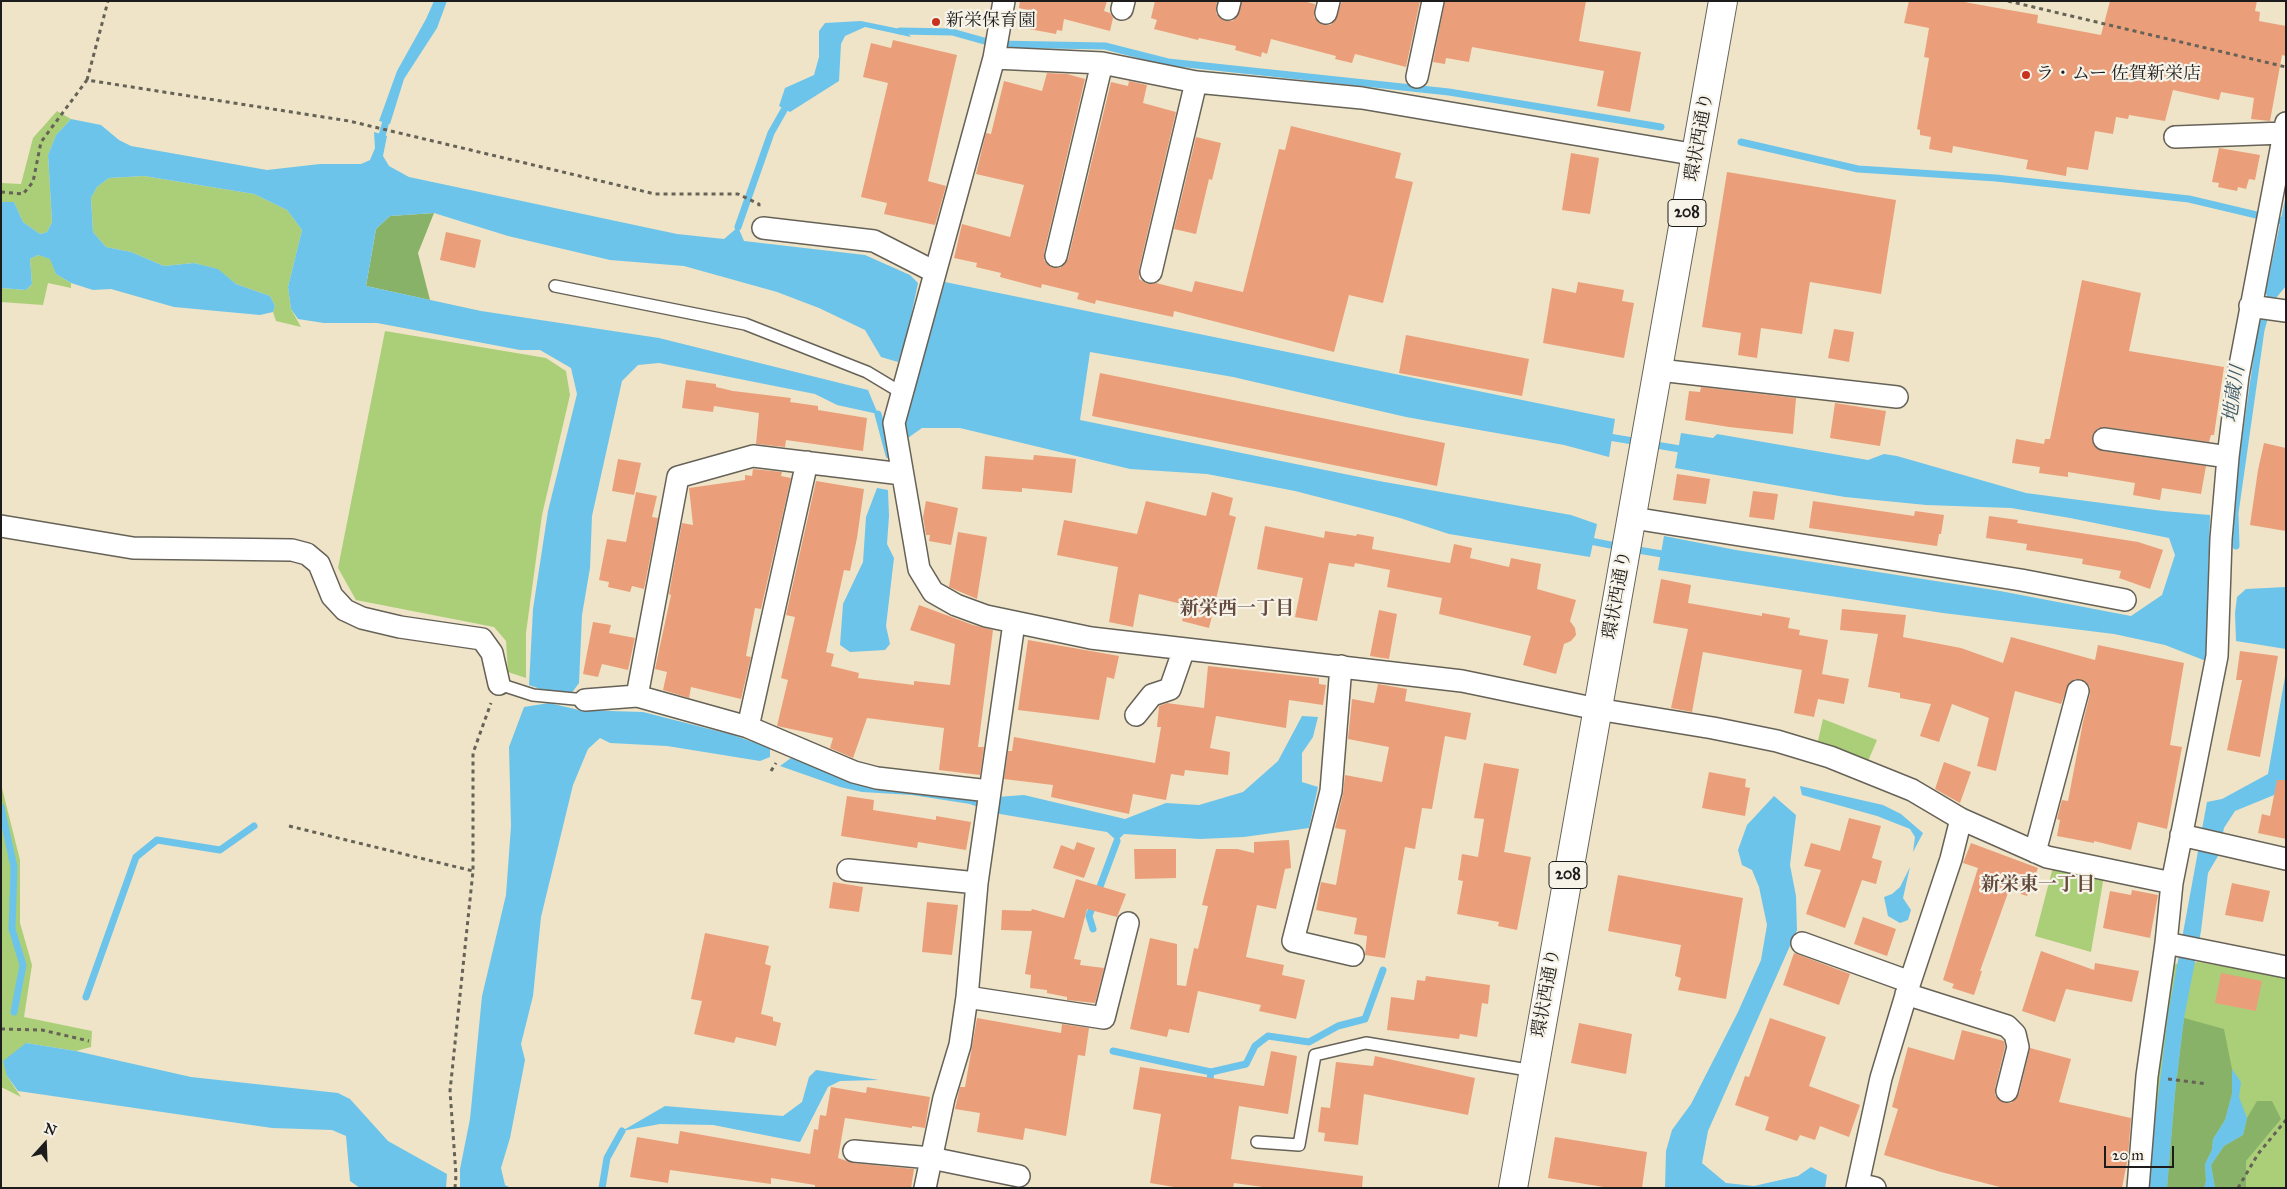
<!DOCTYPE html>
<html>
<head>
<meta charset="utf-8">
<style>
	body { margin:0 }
	#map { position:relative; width:2287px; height:1189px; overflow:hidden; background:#efe4c7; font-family:"IM FELL Great Primer",serif }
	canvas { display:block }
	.frame { position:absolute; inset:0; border:2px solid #1c1c1c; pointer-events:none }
	.north { position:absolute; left:20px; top:1119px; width:50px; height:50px; -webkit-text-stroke:4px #f7f3e8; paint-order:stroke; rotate:20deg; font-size:14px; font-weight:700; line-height:20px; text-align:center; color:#1c1c1c }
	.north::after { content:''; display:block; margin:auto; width:18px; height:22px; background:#1c1c1c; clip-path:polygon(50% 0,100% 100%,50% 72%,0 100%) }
	.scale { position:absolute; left:2104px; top:1146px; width:70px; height:22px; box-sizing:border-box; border:2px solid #1c1c1c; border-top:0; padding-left:6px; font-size:15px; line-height:18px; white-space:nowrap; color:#1c1c1c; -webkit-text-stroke:4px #f7f3e8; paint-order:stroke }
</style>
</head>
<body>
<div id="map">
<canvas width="2287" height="1189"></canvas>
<div class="frame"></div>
<div class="north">N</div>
<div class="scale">20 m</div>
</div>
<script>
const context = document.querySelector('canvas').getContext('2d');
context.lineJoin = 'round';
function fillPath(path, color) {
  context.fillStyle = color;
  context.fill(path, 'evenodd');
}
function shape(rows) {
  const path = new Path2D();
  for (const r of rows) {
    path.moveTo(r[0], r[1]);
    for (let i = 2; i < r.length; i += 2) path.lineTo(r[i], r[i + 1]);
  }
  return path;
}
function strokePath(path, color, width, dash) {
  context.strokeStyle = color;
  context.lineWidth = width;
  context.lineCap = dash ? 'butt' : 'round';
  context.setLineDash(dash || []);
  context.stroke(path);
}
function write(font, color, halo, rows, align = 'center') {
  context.font = font + ' "IM FELL Great Primer","Noto Serif JP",serif';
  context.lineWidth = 4.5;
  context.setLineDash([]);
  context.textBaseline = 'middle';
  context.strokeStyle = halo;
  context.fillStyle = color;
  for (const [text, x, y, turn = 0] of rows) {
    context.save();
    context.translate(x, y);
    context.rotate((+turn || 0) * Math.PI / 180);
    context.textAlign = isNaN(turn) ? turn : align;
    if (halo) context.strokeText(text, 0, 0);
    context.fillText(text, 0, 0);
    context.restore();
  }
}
const green = shape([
	[57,111,71,119,56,135,48,155,52,222,47,232,40,234,23,222,14,202,1,202,1,183,21,184,33,138],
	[144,176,254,194,287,210,302,230,288,287,291,309,301,327,276,321,273,312,275,306,270,296,236,284,217,269,194,263,164,266,131,252,106,247,93,232,91,198,97,187,109,178],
	[38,255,51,259,56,274,71,283,71,288,48,283,43,305,1,302,1,288,26,290,32,284,30,259],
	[385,331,546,358,566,371,570,395,542,515,526,633,526,678,508,672,506,641,494,627,356,600,338,568],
	[1823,719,1877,740,1866,766,1817,745],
	[1,784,20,860,20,923,32,965,24,1017,92,1031,91,1047,76,1051,26,1043,7,1076,21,1097,1,1087],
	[2053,867,2104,876,2091,952,2035,936],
	[2198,962,2286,977,2286,1188,2145,1188,2155,1086,2174,964]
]);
const forest = shape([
	[434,213,418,253,430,300,366,286,376,229,390,216],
	[2184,1018,2224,1029,2232,1069,2232,1094,2225,1120,2213,1139,2212,1150,2205,1164,2206,1181,2204,1188,2167,1188,2175,1093],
	[2257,1101,2272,1101,2281,1119,2246,1161,2246,1188,2215,1188,2211,1165,2224,1146,2243,1135,2247,1118]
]);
const water = shape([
	[434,1,447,1,437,28,404,79,390,124,379,121,397,71,426,19],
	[861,21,905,30,911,37,865,27,845,36,841,44,839,81,790,112,779,106,785,88,814,75,819,57,819,31,825,23],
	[71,119,101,125,119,140,131,146,267,170,320,164,361,164,370,160,375,148,374,132,387,136,383,156,389,166,409,177,677,234,724,239,738,227,744,241,865,255,910,275,918,283,908,331,898,362,881,357,865,330,819,308,777,292,684,266,610,260,508,236,434,213,390,216,376,229,366,286,481,311,659,338,868,390,878,414,837,405,815,394,659,363,638,365,622,381,592,516,590,568,582,615,579,683,571,694,552,693,529,685,533,609,548,511,577,394,571,368,540,350,520,350,377,323,324,323,298,319,291,309,288,287,302,230,287,210,254,194,144,176,109,178,97,187,91,198,93,232,106,247,131,252,164,266,194,263,218,269,236,284,270,296,275,306,273,312,260,315,174,307,111,289,93,290,71,283,56,274,50,259,38,255,30,259,32,284,26,290,1,288,1,202,14,202,23,222,40,234,47,232,52,222,48,155,56,135],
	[2286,195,2286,286,2276,298,2265,294],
	[945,282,1615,419,1609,457,1564,445,1406,417,1233,377,1090,352,1080,420,1379,481,1571,515,1597,524,1590,557,1449,534,1400,518,1295,491,1207,474,1130,469,960,428,922,428,905,440,906,418],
	[1681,433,1713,438,1717,434,1868,460,1884,454,1897,456,2026,493,2163,511,2210,515,2206,661,2165,645,2114,634,1943,613,1658,570,1664,536,1736,550,2000,591,2131,616,2162,595,2175,555,2169,538,2070,518,2011,508,1926,505,1845,497,1675,468],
	[877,488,888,490,889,516,887,544,894,558,886,626,890,644,885,650,850,652,840,645,843,604,863,562,866,517],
	[2286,587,2286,649,2236,641,2235,613,2237,597,2246,589],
	[2286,671,2286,794,2279,793,2235,811,2224,828,2218,856,2208,873,2201,931,2184,1018,2175,1093,2167,1188,2147,1188,2168,1015,2207,802,2222,799,2268,774],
	[549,703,579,710,643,712,733,735,770,748,770,757,760,761,667,746,610,743,600,738,588,749,573,785,541,917,533,996,521,1044,525,1060,510,1138,501,1168,505,1185,511,1188,460,1188,460,1169,470,1119,482,996,506,895,511,826,509,747,524,707],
	[1302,716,1318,717,1313,737,1302,753,1302,782,1318,787,1309,828,1244,837,1200,839,1124,834,1117,841,1107,832,994,813,970,804,912,795,862,792,840,787,780,766,791,758,863,783,997,797,1024,795,1125,819,1166,803,1199,805,1243,792,1278,761],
	[1800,786,1883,805,1901,814,1923,833,1913,852,1915,837,1910,829,1877,816,1802,795],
	[1774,796,1796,815,1790,865,1796,896,1797,930,1708,1131,1702,1163,1726,1183,1754,1186,1798,1176,1811,1167,1827,1175,1825,1188,1665,1188,1666,1151,1672,1130,1691,1104,1738,1012,1761,960,1767,925,1759,887,1752,870,1742,865,1738,850,1747,825],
	[1910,867,1903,898,1911,910,1908,920,1900,923,1888,916,1884,897,1892,894,1900,887],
	[26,1043,76,1051,191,1077,338,1093,350,1099,388,1141,447,1174,446,1188,360,1188,350,1181,346,1136,332,1130,272,1128,18,1091,7,1076,3,1061],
	[2232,1069,2241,1082,2239,1097,2247,1118,2243,1135,2224,1146,2211,1165,2215,1188,2204,1188,2206,1181,2205,1164,2212,1150,2213,1139,2225,1120,2232,1094],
	[816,1070,879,1080,840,1081,828,1087,800,1142,713,1125,660,1124,622,1131,665,1106,783,1116,802,1102,809,1077]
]);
const stream = shape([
	[900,31,952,32,995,44,1105,46,1168,62,1449,92,1661,127],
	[1741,142,1858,169,1996,178,2189,199,2286,222],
	[380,143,388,114],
	[738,227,771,133,788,103],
	[878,414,889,455],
	[1603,436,1639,442],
	[1650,444,1686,450],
	[1585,540,1621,547],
	[2236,546,2235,513,2261,330,2272,289],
	[1632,549,1668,555],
	[1,807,14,867,12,929,23,965,14,1012],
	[1093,929,1089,916,1117,841],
	[86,997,136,857,157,840,220,850,254,826],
	[1113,1051,1211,1072],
	[1209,1085,1211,1072,1246,1064,1255,1046,1268,1036,1309,1042,1338,1026,1365,1019,1383,970],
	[602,1188,607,1158,622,1131]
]);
const building = shape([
	[1020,1,1107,1,1104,11,1110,13,1113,18,1110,31,1064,19,1062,31,1057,30,1056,34,1029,29,1030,25,1025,24,1027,10,1019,8],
	[1155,1,1217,1,1216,13,1220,18,1225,21,1232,21,1237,17,1242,1,1303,1,1315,4,1314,17,1318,22,1323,25,1330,25,1335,21,1342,1,1420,1,1406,67,1355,54,1352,63,1335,59,1336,56,1271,39,1267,54,1262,52,1261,57,1235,50,1236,46,1199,38,1198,40,1154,29,1157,20,1151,18],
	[1445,1,1586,1,1579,41,1641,52,1630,112,1597,106,1604,71,1472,47,1469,62,1446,58,1445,64,1433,62],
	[1909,1,1959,1,1992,7,2038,15,2037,23,2101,35,2110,1,2257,1,2255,11,2260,12,2259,21,2286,26,2286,56,2282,55,2270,121,2251,119,2254,98,2221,92,2219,100,2173,90,2165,121,2129,115,2128,119,2116,117,2113,134,2095,131,2088,170,2067,167,2066,176,2026,169,2028,160,1953,146,1952,153,1929,149,1931,137,1920,135,1920,130,1917,129,1929,58,1924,57,1929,28,1904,23],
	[893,40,957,55,928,181,946,186,935,225,884,214,887,203,861,197,888,83,863,77,871,43,891,48],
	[1047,73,1067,74,1085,79,1044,253,1044,260,1048,265,1054,268,1060,268,1068,259,1111,82,1128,86,1129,81,1147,85,1143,103,1176,112,1139,269,1139,279,1148,284,1156,283,1192,292,1195,281,1243,292,1279,149,1285,150,1291,126,1401,153,1395,178,1413,182,1383,303,1349,295,1334,352,1174,311,1173,317,1096,300,1095,304,1077,299,1079,293,1042,284,1041,288,1000,277,1001,273,976,267,977,263,954,258,962,224,1010,237,1024,185,976,174,986,133,991,134,1004,81,1042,91],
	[1196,137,1221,143,1212,180,1209,179,1196,234,1174,229],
	[2219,148,2260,155,2255,180,2249,179,2246,189,2238,187,2237,191,2218,187,2219,183,2212,182],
	[1571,153,1599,158,1590,214,1562,210],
	[1727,172,1896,200,1881,294,1810,282,1802,334,1761,328,1757,358,1738,355,1741,333,1702,327],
	[446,232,481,240,475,268,440,260],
	[2082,280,2141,293,2129,351,2224,367,2214,435,2211,435,2209,442,2106,427,2099,428,2092,437,2093,444,2102,451,2206,466,2201,494,2162,488,2160,500,2133,495,2135,483,2068,472,2068,477,2039,473,2040,467,2012,463,2016,439,2044,444,2045,439,2050,439],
	[1578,282,1624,290,1622,301,1634,303,1624,358,1543,343,1552,288,1576,293],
	[1834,329,1854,332,1849,362,1828,358],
	[1406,335,1529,359,1522,396,1399,373],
	[1100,373,1445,443,1437,486,1092,416],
	[686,380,716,384,716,387,733,391,791,398,790,402,818,406,818,410,867,418,863,451,786,440,785,447,756,444,759,413,714,406,713,412,682,408],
	[1701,387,1796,398,1793,434,1729,427,1685,420,1689,391,1700,392],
	[1835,403,1886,411,1880,446,1830,438],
	[2264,443,2286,448,2286,531,2250,525,2258,470],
	[1034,455,1076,459,1072,493,1022,488,1022,492,982,489,985,456,1033,460],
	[618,459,641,463,634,495,612,491],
	[753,469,782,472,781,476,791,478,761,609,755,608,746,656,751,657,741,699,691,687,689,698,663,690,667,672,655,669,671,595,669,594,682,523,693,525,689,488,745,480,745,475,752,476],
	[1677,474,1710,479,1706,504,1673,500],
	[816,481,864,489,857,538,850,571,844,570,826,652,834,654,831,666,859,673,858,678,914,685,914,681,950,685,955,644,910,630,919,605,973,625,993,630,978,747,984,747,980,775,939,770,944,728,867,718,853,758,830,748,833,738,777,726,788,680,781,678,795,617,786,615],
	[1753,491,1778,494,1774,520,1749,517],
	[636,492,657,496,652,517,658,518,644,589,632,586,630,592,608,587,609,582,599,580,607,539,626,542],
	[1212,492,1233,498,1229,515,1236,517,1209,628,1182,621,1186,605,1139,594,1133,627,1109,622,1118,567,1057,555,1064,520,1137,534,1146,501,1206,516],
	[926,501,958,508,951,545,929,541,930,535,926,535,923,517],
	[1813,501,1914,516,1915,511,1944,515,1941,534,1939,534,1937,546,1809,528],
	[1989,516,2018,520,2017,523,2138,542,2163,550,2150,589,2119,578,2121,571,2082,564,2083,559,2026,550,2027,544,1986,538],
	[1265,526,1324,538,1325,531,1356,536,1357,534,1374,537,1372,549,1450,563,1454,544,1472,548,1470,558,1509,567,1511,558,1541,564,1537,589,1576,600,1570,621,1575,628,1576,635,1571,641,1564,644,1556,674,1523,665,1531,636,1439,614,1442,598,1387,587,1390,570,1355,563,1354,567,1329,563,1317,621,1295,617,1303,578,1257,569],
	[958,532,987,537,977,599,949,587],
	[1661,579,1691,585,1688,603,1762,616,1762,613,1790,618,1788,628,1800,630,1799,635,1828,640,1822,674,1849,679,1844,704,1818,699,1814,717,1794,713,1802,670,1703,652,1692,712,1671,708,1688,629,1653,623],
	[1842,609,1906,615,1903,637,1961,648,2003,663,2011,637,2095,660,2098,645,2184,663,2170,745,2182,747,2167,829,2138,822,2131,850,2094,841,2094,843,2057,836,2060,820,2057,819,2062,800,2068,801,2083,722,2090,694,2090,687,2086,682,2075,679,2070,682,2061,704,2015,691,1996,771,1977,766,1989,718,1952,704,1939,742,1920,736,1931,704,1900,698,1900,693,1868,687,1878,634,1840,630],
	[1379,610,1397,614,1389,659,1370,656],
	[593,622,611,625,609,633,635,638,628,670,602,664,598,677,583,674],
	[1028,640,1119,656,1114,679,1107,677,1099,720,1018,710],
	[2240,651,2278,656,2260,757,2227,750,2242,680,2236,680],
	[1208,666,1319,678,1319,684,1326,685,1323,705,1289,700,1286,728,1216,716,1210,748,1230,752,1228,775,1185,770,1184,776,1171,774,1166,800,1133,794,1129,814,1051,797,1053,785,1004,779,1008,751,1012,751,1014,737,1155,763,1161,727,1157,727,1159,706,1167,703,1204,708],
	[1378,684,1407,689,1405,701,1471,713,1466,740,1445,736,1432,809,1422,808,1415,849,1405,847,1385,958,1365,955,1367,936,1354,934,1357,918,1316,910,1321,882,1336,885,1346,830,1335,828,1343,794,1345,775,1382,782,1389,747,1348,739,1352,699,1374,703],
	[1944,762,1971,772,1960,803,1935,789],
	[1484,763,1519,769,1504,852,1531,857,1517,930,1498,926,1499,922,1457,914,1463,881,1458,880,1462,854,1478,857,1484,819,1474,818],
	[1709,772,1746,779,1745,787,1750,788,1745,816,1702,808],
	[2277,780,2286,780,2286,839,2258,833,2262,814,2270,816],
	[847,796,874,800,873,810,936,820,936,816,971,822,966,850,918,842,917,848,841,836],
	[1849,818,1881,826,1872,858,1882,861,1876,884,1862,880,1845,928,1806,914,1821,870,1804,866,1811,843,1840,851],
	[1289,840,1291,868,1285,869,1276,909,1257,905,1246,957,1284,965,1282,975,1305,980,1296,1019,1259,1011,1261,1005,1198,991,1189,1033,1169,1029,1167,1037,1130,1029,1150,938,1177,944,1177,985,1186,986,1194,948,1198,949,1208,906,1202,905,1216,849,1237,849,1254,853,1254,842],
	[1077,842,1095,848,1084,878,1053,868,1061,845,1074,850],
	[1971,843,2038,868,2027,896,2009,890,1980,971,1982,971,1974,995,1952,988,1954,984,1943,980,1978,868,1963,863],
	[1134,849,1176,849,1176,878,1135,879],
	[1618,875,1743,898,1726,999,1678,990,1681,978,1675,976,1681,945,1608,931],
	[1076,879,1126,894,1117,917,1087,909,1074,959,1081,960,1080,965,1104,968,1095,1003,1067,1000,1067,997,1047,993,1047,990,1030,988,1031,975,1025,974,1032,931,1001,930,1002,910,1031,911,1032,909,1064,918],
	[833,882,863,887,859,912,829,908],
	[2232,883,2270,891,2263,922,2225,915],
	[2132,890,2158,895,2150,938,2103,928,2110,891,2131,895],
	[927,902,958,905,952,955,922,952],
	[1863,917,1896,929,1887,956,1854,944],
	[705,933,769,946,765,964,771,966,761,1014,773,1017,773,1021,781,1023,776,1046,736,1037,734,1043,694,1034,702,1001,691,999],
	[2041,951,2094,970,2095,963,2139,971,2132,1002,2066,989,2055,1022,2022,1011],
	[1794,953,1850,974,1839,1005,1783,985],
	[2221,973,2262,981,2256,1011,2215,1003],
	[1426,976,1490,985,1488,1004,1482,1003,1477,1037,1460,1034,1459,1039,1387,1030,1391,997,1414,1000,1417,980,1425,981],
	[977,1018,1061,1033,1062,1024,1089,1028,1085,1056,1078,1055,1066,1136,1025,1128,1023,1140,977,1132,980,1113,955,1109,960,1087,965,1087],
	[1770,1018,1826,1037,1809,1086,1860,1105,1849,1137,1820,1126,1815,1140,1800,1135,1797,1141,1765,1130,1769,1117,1735,1105,1745,1076,1749,1077],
	[1579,1023,1632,1034,1626,1074,1571,1063],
	[1962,1030,2004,1041,2005,1047,1995,1088,1995,1095,2004,1103,2011,1103,2019,1094,2030,1048,2071,1059,2059,1102,2131,1118,2128,1157,2122,1188,2004,1188,1941,1172,1884,1155,1898,1109,1892,1107,1908,1047,1954,1060],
	[1271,1051,1297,1056,1288,1114,1239,1106,1231,1159,1363,1176,1362,1188,1270,1188,1234,1183,1233,1188,1180,1188,1150,1183,1161,1114,1133,1109,1140,1067,1264,1086],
	[1375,1056,1475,1078,1468,1115,1364,1094,1358,1145,1324,1141,1325,1133,1318,1132,1321,1107,1330,1108,1336,1062,1373,1066],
	[831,1087,866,1093,867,1087,930,1097,925,1128,912,1126,912,1128,845,1118,838,1158,853,1163,914,1169,911,1188,815,1188,815,1185,771,1178,771,1184,670,1170,668,1183,630,1177,637,1137,678,1144,680,1131,810,1154,814,1129,818,1130,820,1115,826,1116],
	[1555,1137,1647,1152,1642,1188,1610,1188,1548,1178]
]);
const path = shape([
	[2008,1,2286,67],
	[87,80,108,1],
	[1,192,23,194,33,182,41,142,87,80,349,121,655,194,738,194,759,204,759,207],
	[771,771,776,763],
	[289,826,473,871],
	[1,1029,42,1030,89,1041],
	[2168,1079,2207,1084],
	[455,1188,456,1175,450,1091,473,871,473,753,491,703],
	[2238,1188,2258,1154,2286,1120]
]);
const service = shape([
	[555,286,745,324,867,372,902,393],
	[499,684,533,695,585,700],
	[1257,1142,1299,1145,1315,1055,1366,1043,1534,1071]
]);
const minor = shape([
	[1004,1,994,58,894,423,919,569,933,592,956,605,986,616,1091,638,1462,681,1597,709,1713,728,1777,741,1830,757,1912,790,1961,819,2047,857,2172,883],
	[1122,9,1124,1],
	[1228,9,1230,1],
	[1326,13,1329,1],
	[994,58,1102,63,1196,82,1362,98,1697,155],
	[1417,77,1433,1],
	[2175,137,2284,133],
	[763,228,874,241,935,272],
	[1056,256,1102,63],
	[1151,272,1196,82],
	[2250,306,2286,311],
	[1659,370,1897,397],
	[2104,439,2228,457],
	[1633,518,2021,580,2125,600],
	[1,526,133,548,292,550,307,554,319,564,332,596,345,610,362,618,400,627,482,639,492,653,499,684],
	[1341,666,1331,791,1293,941,1353,955],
	[637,696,678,477,753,456,902,474],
	[585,700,637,696,748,727,854,772,877,778,989,791],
	[1136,715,1152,695,1170,689,1184,649],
	[748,727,807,462],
	[2181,835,2286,859],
	[2035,852,2078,691],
	[848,870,977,883],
	[1802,943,1910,982],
	[2166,943,2286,967],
	[1906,994,2007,1026,2015,1034,2018,1047,2007,1091],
	[967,997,1104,1018,1128,923],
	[854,1151,931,1158,1019,1176],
	[1858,1184,1875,1188],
	[925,1188,944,1098,960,1045,967,997,977,883,1014,623],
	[1857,1188,1881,1078,1910,982,1951,859,1961,819],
	[2138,1188,2147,1076,2166,943,2172,883,2217,656,2221,539,2228,457,2238,376,2286,123]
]);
const trunk = shape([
	[1513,1188,1723,1]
]);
const markers = [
	[936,22,5,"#c8321e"],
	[2026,75,5,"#c8321e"]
];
const shields = [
	[1687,213,38],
	[1568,875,38]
];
const shieldNames = [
	["208",1687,213],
	["208",1568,875]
];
const poiNames = [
	["新栄保育園",946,22],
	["ラ・ムー 佐賀新栄店",2036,75]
];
const streetNames = [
	["環状西通り",1700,137,-80],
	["環状西通り",1618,595,-80],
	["環状西通り",1547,993,-80]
];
const waterNames = [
	["地蔵川",2235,394,-82]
];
const neighbourhoodNames = [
	["新栄西一丁目",1237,609],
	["新栄東一丁目",2038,885]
];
fillPath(green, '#abcf78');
fillPath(forest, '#88b268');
fillPath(water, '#6dc4ea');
strokePath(stream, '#6dc4ea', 7);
fillPath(building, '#ea9f7a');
strokePath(service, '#666258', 14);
strokePath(minor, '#666258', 24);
strokePath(trunk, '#666258', 30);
strokePath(path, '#666258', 3, [4, 4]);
strokePath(service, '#fff', 11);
strokePath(minor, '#fff', 21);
strokePath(trunk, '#fff', 28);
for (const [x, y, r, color] of markers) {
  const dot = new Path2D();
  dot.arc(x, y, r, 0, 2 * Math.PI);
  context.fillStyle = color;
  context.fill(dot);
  strokePath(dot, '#f7f3e8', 2);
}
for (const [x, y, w] of shields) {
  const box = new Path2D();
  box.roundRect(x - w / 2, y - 13.5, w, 27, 4);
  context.fillStyle = '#f7f3e8';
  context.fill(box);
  strokePath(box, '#1c1c1c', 1);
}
write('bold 16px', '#1c1c1c', null, shieldNames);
write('18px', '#1c1c1c', '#f7f3e8', poiNames, 'left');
write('18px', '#1c1c1c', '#f7f3e8', streetNames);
write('italic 19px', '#385764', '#f7f3e8', waterNames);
write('bold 19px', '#644a3d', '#f7f3e8', neighbourhoodNames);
</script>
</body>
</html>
